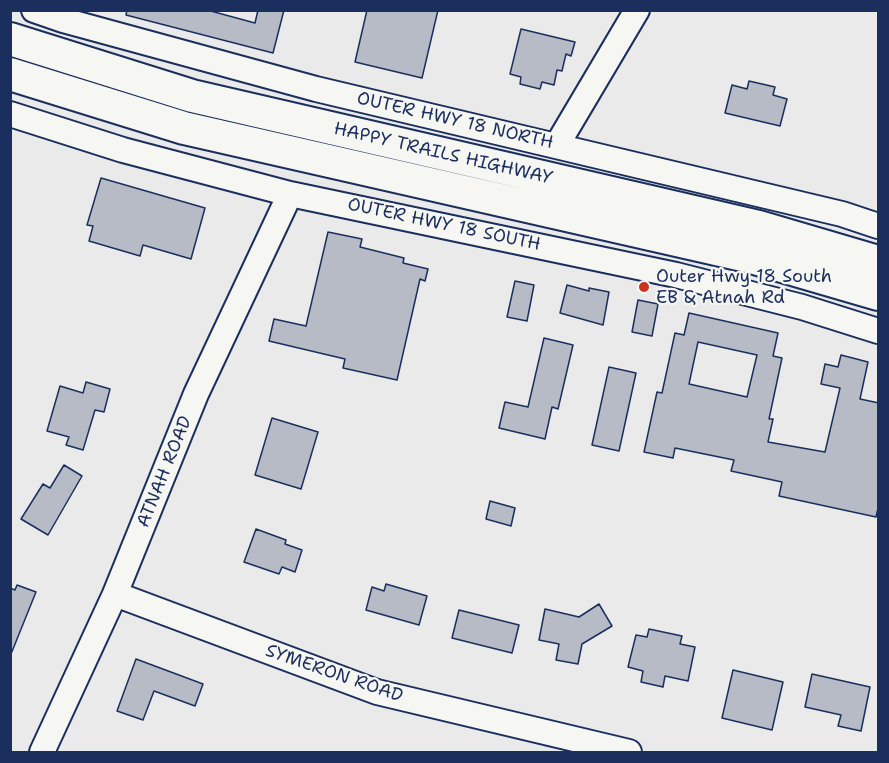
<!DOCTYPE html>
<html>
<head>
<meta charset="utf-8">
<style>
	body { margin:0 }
	#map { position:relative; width:889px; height:763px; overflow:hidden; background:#e9eae9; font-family:"Shantell Sans",sans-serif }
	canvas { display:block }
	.frame { position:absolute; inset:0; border:12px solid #1b2f5e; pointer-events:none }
</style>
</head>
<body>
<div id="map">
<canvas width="889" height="763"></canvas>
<div class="frame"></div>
</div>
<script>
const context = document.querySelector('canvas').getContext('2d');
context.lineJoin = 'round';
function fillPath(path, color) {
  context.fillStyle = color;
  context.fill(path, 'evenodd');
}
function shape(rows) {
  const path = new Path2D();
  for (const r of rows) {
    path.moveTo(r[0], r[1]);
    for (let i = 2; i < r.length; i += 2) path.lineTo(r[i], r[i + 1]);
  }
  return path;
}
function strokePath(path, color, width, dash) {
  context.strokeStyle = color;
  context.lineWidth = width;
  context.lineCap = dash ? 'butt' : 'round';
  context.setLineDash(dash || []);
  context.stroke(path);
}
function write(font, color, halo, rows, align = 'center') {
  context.font = font + ' "Shantell Sans",sans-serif';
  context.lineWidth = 4.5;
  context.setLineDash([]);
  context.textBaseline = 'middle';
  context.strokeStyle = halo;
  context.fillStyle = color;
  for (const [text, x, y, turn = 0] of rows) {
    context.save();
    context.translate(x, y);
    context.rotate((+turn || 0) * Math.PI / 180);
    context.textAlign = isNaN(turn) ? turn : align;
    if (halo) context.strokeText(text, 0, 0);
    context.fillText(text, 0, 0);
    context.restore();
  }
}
const building = shape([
	[127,10,207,10,255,23,258,10,284,10,273,53,126,15,127,10],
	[367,10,438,10,422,78,355,62,367,10],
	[521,29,575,42,571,56,566,54,562,71,557,70,554,85,542,82,540,89,520,84,521,77,510,74,521,29],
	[749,81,775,87,773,95,787,99,780,126,725,113,732,85,747,89,749,81],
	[101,178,205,208,191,259,143,245,140,256,89,241,93,226,87,225,101,178],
	[328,232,362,239,360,247,404,258,403,263,428,269,425,281,420,279,397,380,343,368,345,359,269,341,274,319,306,326,328,232],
	[515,281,534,285,527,321,507,317,515,281],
	[567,285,589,291,589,288,609,292,603,325,560,313,567,285],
	[638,300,658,304,652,336,632,332,638,300],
	[689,313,778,333,773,356,782,358,769,419,773,419,768,442,825,452,840,388,821,384,825,364,838,367,841,355,868,362,860,399,879,403,879,504,876,517,779,496,782,482,731,471,734,460,675,448,673,458,644,452,657,392,662,393,675,333,684,335,689,313],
	[698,342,757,355,747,397,689,384,698,342],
	[544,338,573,345,558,409,552,407,545,439,499,428,505,402,528,407,544,338],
	[609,367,636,373,619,451,592,445,609,367],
	[86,382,110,389,104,412,95,410,83,450,66,445,69,437,47,431,60,386,83,393,86,382],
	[272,418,318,432,301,489,255,475,272,418],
	[64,465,82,476,48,535,21,519,43,484,50,488,64,465],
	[490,501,515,508,511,526,486,519,490,501],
	[256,529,286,540,285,544,302,550,295,572,282,567,279,574,244,562,256,529],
	[386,584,427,596,419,625,366,610,372,587,384,591,386,584],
	[17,585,36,592,11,654,10,588,15,590,17,585],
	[599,604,612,626,582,644,578,664,556,660,559,644,539,640,545,609,579,617,599,604],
	[459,610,519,625,512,653,452,638,459,610],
	[649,629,682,636,680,644,695,647,688,681,665,676,663,687,641,682,643,671,628,667,636,635,647,637,649,629],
	[136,659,203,684,195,706,154,691,143,720,117,711,136,659],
	[733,670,783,682,772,730,722,718,733,670],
	[812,674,870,687,861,731,838,726,841,715,805,707,812,674]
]);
const minor = shape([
	[34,10,63,20,316,89,842,214,878,226],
	[10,114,123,150,290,194,676,275,802,307,878,331],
	[557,145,637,10],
	[115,594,377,692,629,752],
	[42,752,115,594,196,394,290,194]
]);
const major = shape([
	[10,39,192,96,759,227,878,262],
	[10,74,184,128,751,257,878,294]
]);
const markers = [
	[644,287,6,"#c8321e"]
];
const streetNames = [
	["OUTER HWY 18 NORTH",455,121,13],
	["HAPPY TRAILS HIGHWAY",443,154,13],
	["OUTER HWY 18 SOUTH",444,225,12],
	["ATNAH ROAD",165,472,-68],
	["SYMERON ROAD",334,674,19]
];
const poiNames = [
	["Outer Hwy 18 South",656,277],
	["EB & Atnah Rd",656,298]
];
fillPath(building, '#b6bbc6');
strokePath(building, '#1b2f5e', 1.5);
strokePath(minor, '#1b2f5e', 28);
strokePath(major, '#1b2f5e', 36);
strokePath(minor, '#f6f6f2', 24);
strokePath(major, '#f6f6f2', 32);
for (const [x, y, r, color] of markers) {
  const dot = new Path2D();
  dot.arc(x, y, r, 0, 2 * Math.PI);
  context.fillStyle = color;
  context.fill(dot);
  strokePath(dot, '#f6f6f2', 2);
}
write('18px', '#1b2f5e', '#f6f6f2', streetNames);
write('18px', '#1b2f5e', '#f6f6f2', poiNames, 'left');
</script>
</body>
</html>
